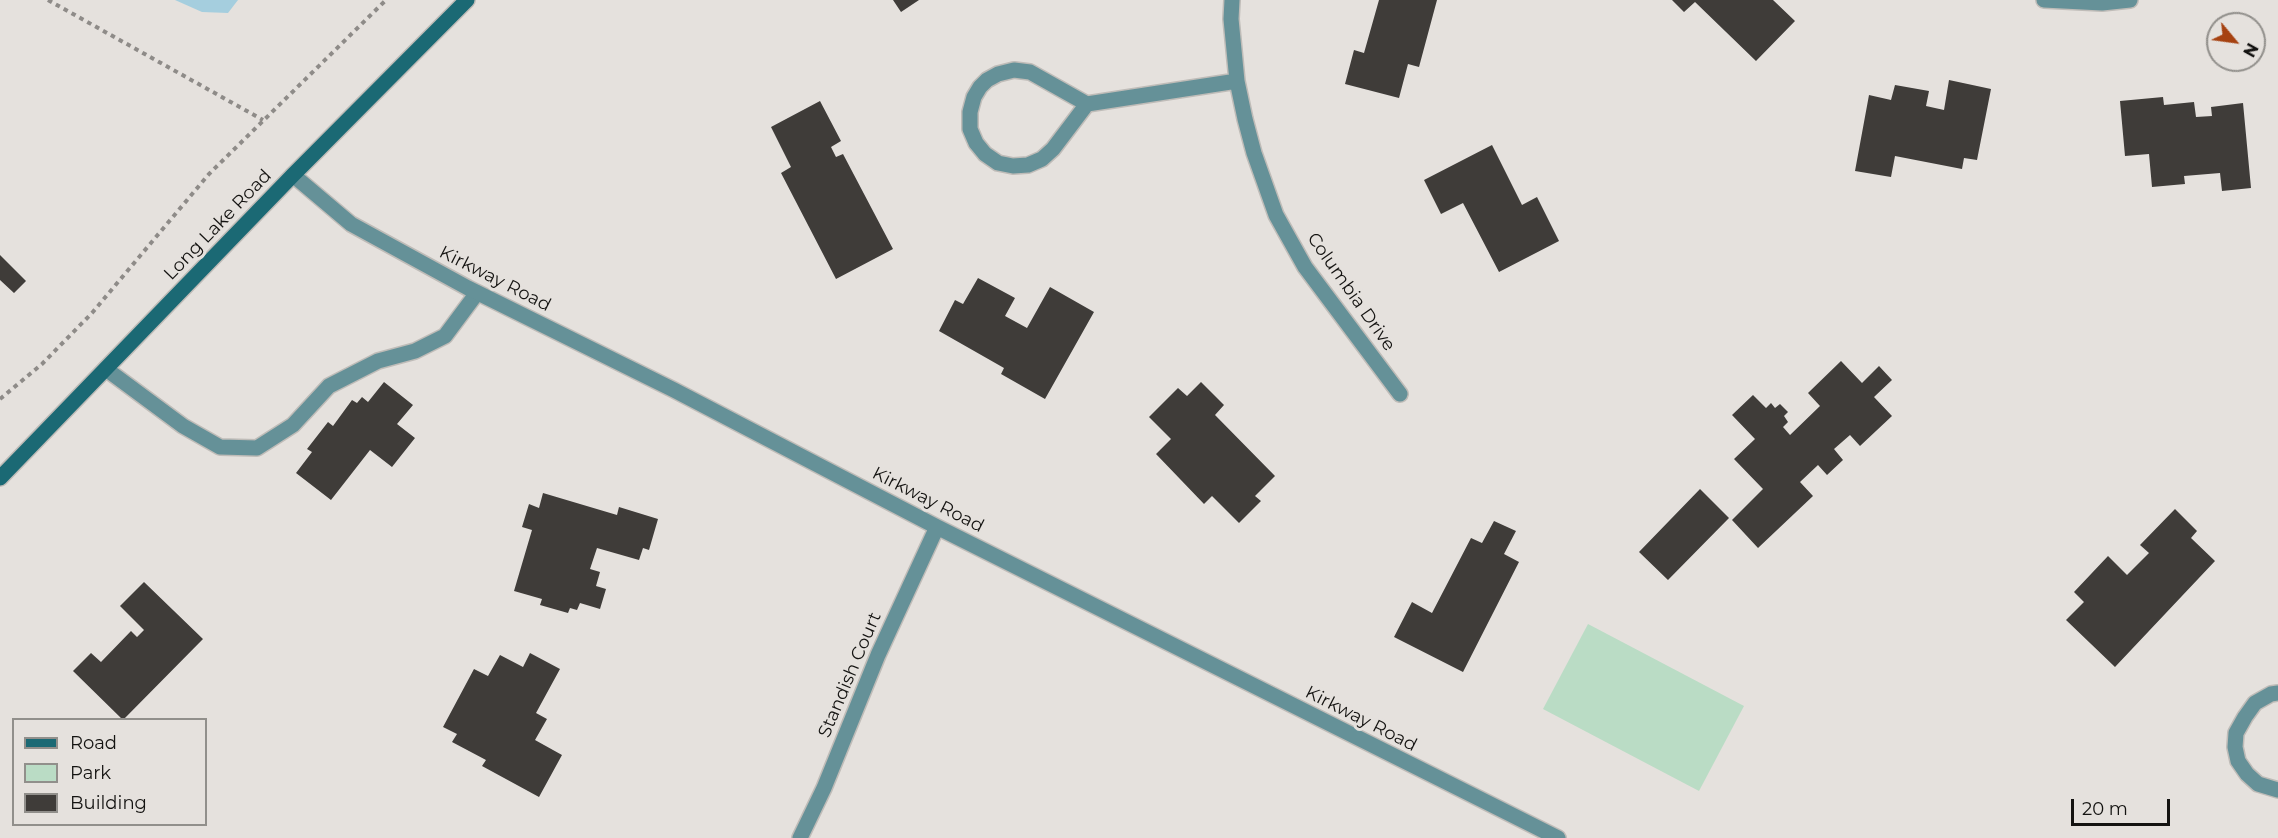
<!DOCTYPE html>
<html>
<head>
<meta charset="utf-8">
<style>
	body { margin:0 }
	#map { position:relative; width:2278px; height:838px; overflow:hidden; background:#e5e1dd; font-family:Montserrat,sans-serif }
	canvas { display:block }
	.legend { position:absolute; left:12px; top:718px; width:195px; height:108px; box-sizing:border-box; background:#e5e1dd; border:2px solid #918f8b; margin:0; padding:8px 10px; list-style:none; font-size:18px; color:#141311 }
	.legend li { display:flex; align-items:center; gap:12px; height:30px }
	.legend b { width:30px; border:2px solid #918f8b }
	.north { position:absolute; left:2206px; top:12px; width:60px; height:60px; box-sizing:border-box; background:#e5e1dd; border:2px solid #918f8b; border-radius:50%; rotate:119deg; font-size:16px; font-weight:700; line-height:24px; text-align:center; color:#141311 }
	.north::after { content:''; display:block; margin:auto; width:21px; height:27px; background:#a64211; clip-path:polygon(50% 0,100% 100%,50% 72%,0 100%) }
	.scale { position:absolute; left:2071px; top:799px; width:99px; height:27px; box-sizing:border-box; border:3px solid #141311; border-top:0; padding-left:8px; font-size:18px; line-height:21px; white-space:nowrap; color:#141311; -webkit-text-stroke:4px #e5e1dd; paint-order:stroke }
</style>
</head>
<body>
<div id="map">
<canvas width="2278" height="838"></canvas>
<ul class="legend">
<li><b style="height:8px;background:#1b6974"></b>Road</li>
<li><b style="height:16px;background:#badcc5"></b>Park</li>
<li><b style="height:16px;background:#3f3c39"></b>Building</li>
</ul>
<div class="north">N</div>
<div class="scale">20 m</div>
</div>
<script>
const context = document.querySelector('canvas').getContext('2d');
context.lineJoin = 'round';
function fillPath(path, color) {
  context.fillStyle = color;
  context.fill(path, 'evenodd');
}
function shape(rows) {
  const path = new Path2D();
  for (const r of rows) {
    path.moveTo(r[0], r[1]);
    for (let i = 2; i < r.length; i += 2) path.lineTo(r[i], r[i + 1]);
  }
  return path;
}
function strokePath(path, color, width, dash) {
  context.strokeStyle = color;
  context.lineWidth = width;
  context.lineCap = dash ? 'butt' : 'round';
  context.setLineDash(dash || []);
  context.stroke(path);
}
function write(font, color, halo, rows, align = 'center') {
  context.font = font + ' Montserrat,sans-serif';
  context.lineWidth = 6;
  context.setLineDash([]);
  context.textBaseline = 'middle';
  context.strokeStyle = halo;
  context.fillStyle = color;
  for (const [text, x, y, turn = 0] of rows) {
    context.save();
    context.translate(x, y);
    context.rotate((+turn || 0) * Math.PI / 180);
    context.textAlign = isNaN(turn) ? turn : align;
    if (halo) context.strokeText(text, 0, 0);
    context.fillText(text, 0, 0);
    context.restore();
  }
}
const green = shape([
	[1588,624,1744,706,1699,791,1543,709]
]);
const water = shape([
	[175,0,238,0,228,13,202,12]
]);
const building = shape([
	[893,0,919,0,901,12],
	[1379,0,1437,0,1419,67,1408,64,1399,98,1345,84,1354,50,1364,53],
	[1672,0,1773,0,1795,21,1756,61,1695,2,1684,12],
	[1949,80,1991,89,1977,160,1964,158,1962,169,1895,156,1891,177,1855,171,1869,95,1891,100,1895,85,1929,91,1926,106,1944,110],
	[2163,97,2164,105,2194,102,2196,117,2212,116,2211,107,2243,103,2251,188,2222,191,2220,173,2184,176,2185,184,2152,187,2149,154,2125,156,2120,101],
	[820,101,841,141,831,147,836,157,843,154,893,249,836,279,781,173,791,167,771,127],
	[1492,145,1522,205,1537,197,1559,241,1499,272,1463,203,1441,214,1424,180],
	[0,255,26,281,14,293,0,280],
	[978,278,1015,298,1005,316,1027,328,1050,287,1094,312,1045,399,1001,374,1004,368,939,331,955,300,963,304],
	[1841,361,1862,383,1879,366,1892,380,1874,397,1892,416,1860,446,1850,435,1834,449,1843,460,1827,475,1818,465,1800,482,1813,496,1758,548,1732,520,1763,489,1734,459,1755,439,1732,415,1753,395,1766,408,1771,403,1775,408,1780,404,1788,412,1784,416,1788,422,1783,427,1790,435,1820,406,1808,393],
	[384,382,413,405,397,424,415,438,392,467,370,450,331,500,296,473,312,452,307,449,328,422,333,426,352,400,357,403,362,397,368,402],
	[1201,382,1224,405,1215,415,1275,476,1255,496,1261,501,1239,523,1212,496,1204,504,1156,454,1171,439,1149,417,1178,388,1187,396],
	[1700,489,1729,518,1668,580,1639,552],
	[543,493,617,515,619,507,658,519,649,550,643,548,639,560,597,548,590,569,600,572,596,586,606,589,600,609,580,603,577,610,570,608,568,613,540,605,542,599,514,591,532,530,522,527,529,504,539,508],
	[2175,509,2197,531,2191,538,2215,561,2115,667,2066,620,2084,602,2074,592,2108,556,2127,575,2149,553,2140,545],
	[1494,521,1516,531,1504,554,1519,562,1463,672,1394,637,1412,602,1432,613,1471,538,1482,543],
	[144,582,203,639,123,720,73,671,91,653,101,662,131,631,137,637,144,630,120,606],
	[530,653,560,669,536,713,547,719,535,740,562,755,539,797,482,766,486,760,452,742,457,734,443,727,474,669,488,676,500,655,523,667]
]);
const path = shape([
	[48,0,263,120],
	[0,399,42,364,92,313,209,174,386,0]
]);
const lane = shape([
	[106,369,183,426,220,447,257,448,293,425,329,386,378,361,415,351,445,336,477,293]
]);
const street = shape([
	[1232,0,1231,19,1237,81,1245,119,1254,153,1276,215,1305,267,1400,394],
	[2044,0,2102,3,2130,0],
	[1087,104,1053,149,1042,159,1028,165,1013,166,998,163,985,154,976,143,970,129,970,112,974,97,980,87,987,80,998,74,1014,70,1030,72,1087,104,1237,81],
	[293,175,351,224,468,288,674,390,937,527,1558,838],
	[2278,693,2271,694,2255,703,2245,717,2236,733,2235,747,2238,761,2247,774,2258,784,2278,790],
	[800,838,824,788,878,655,937,527]
]);
const secondary = shape([
	[0,478,293,175,467,0]
]);
const streetNames = [
	["Long Lake Road",218,225,-46],
	["Kirkway Road",495,279,27],
	["Columbia Drive",1351,292,55],
	["Kirkway Road",928,500,27],
	["Standish Court",850,675,-67],
	["Kirkway Road",1361,719,27]
];
fillPath(green, '#badcc5');
fillPath(water, '#a5cede');
fillPath(building, '#3f3c39');
strokePath(lane, '#bfbcb8', 18);
strokePath(street, '#bfbcb8', 18);
strokePath(secondary, '#bfbcb8', 18);
strokePath(path, '#8e8b88', 4, [4.5, 4.5]);
strokePath(lane, '#659198', 15);
strokePath(street, '#659198', 15);
strokePath(secondary, '#1b6974', 15);
write('18px', '#141311', '#e5e1dd', streetNames);
</script>
</body>
</html>
